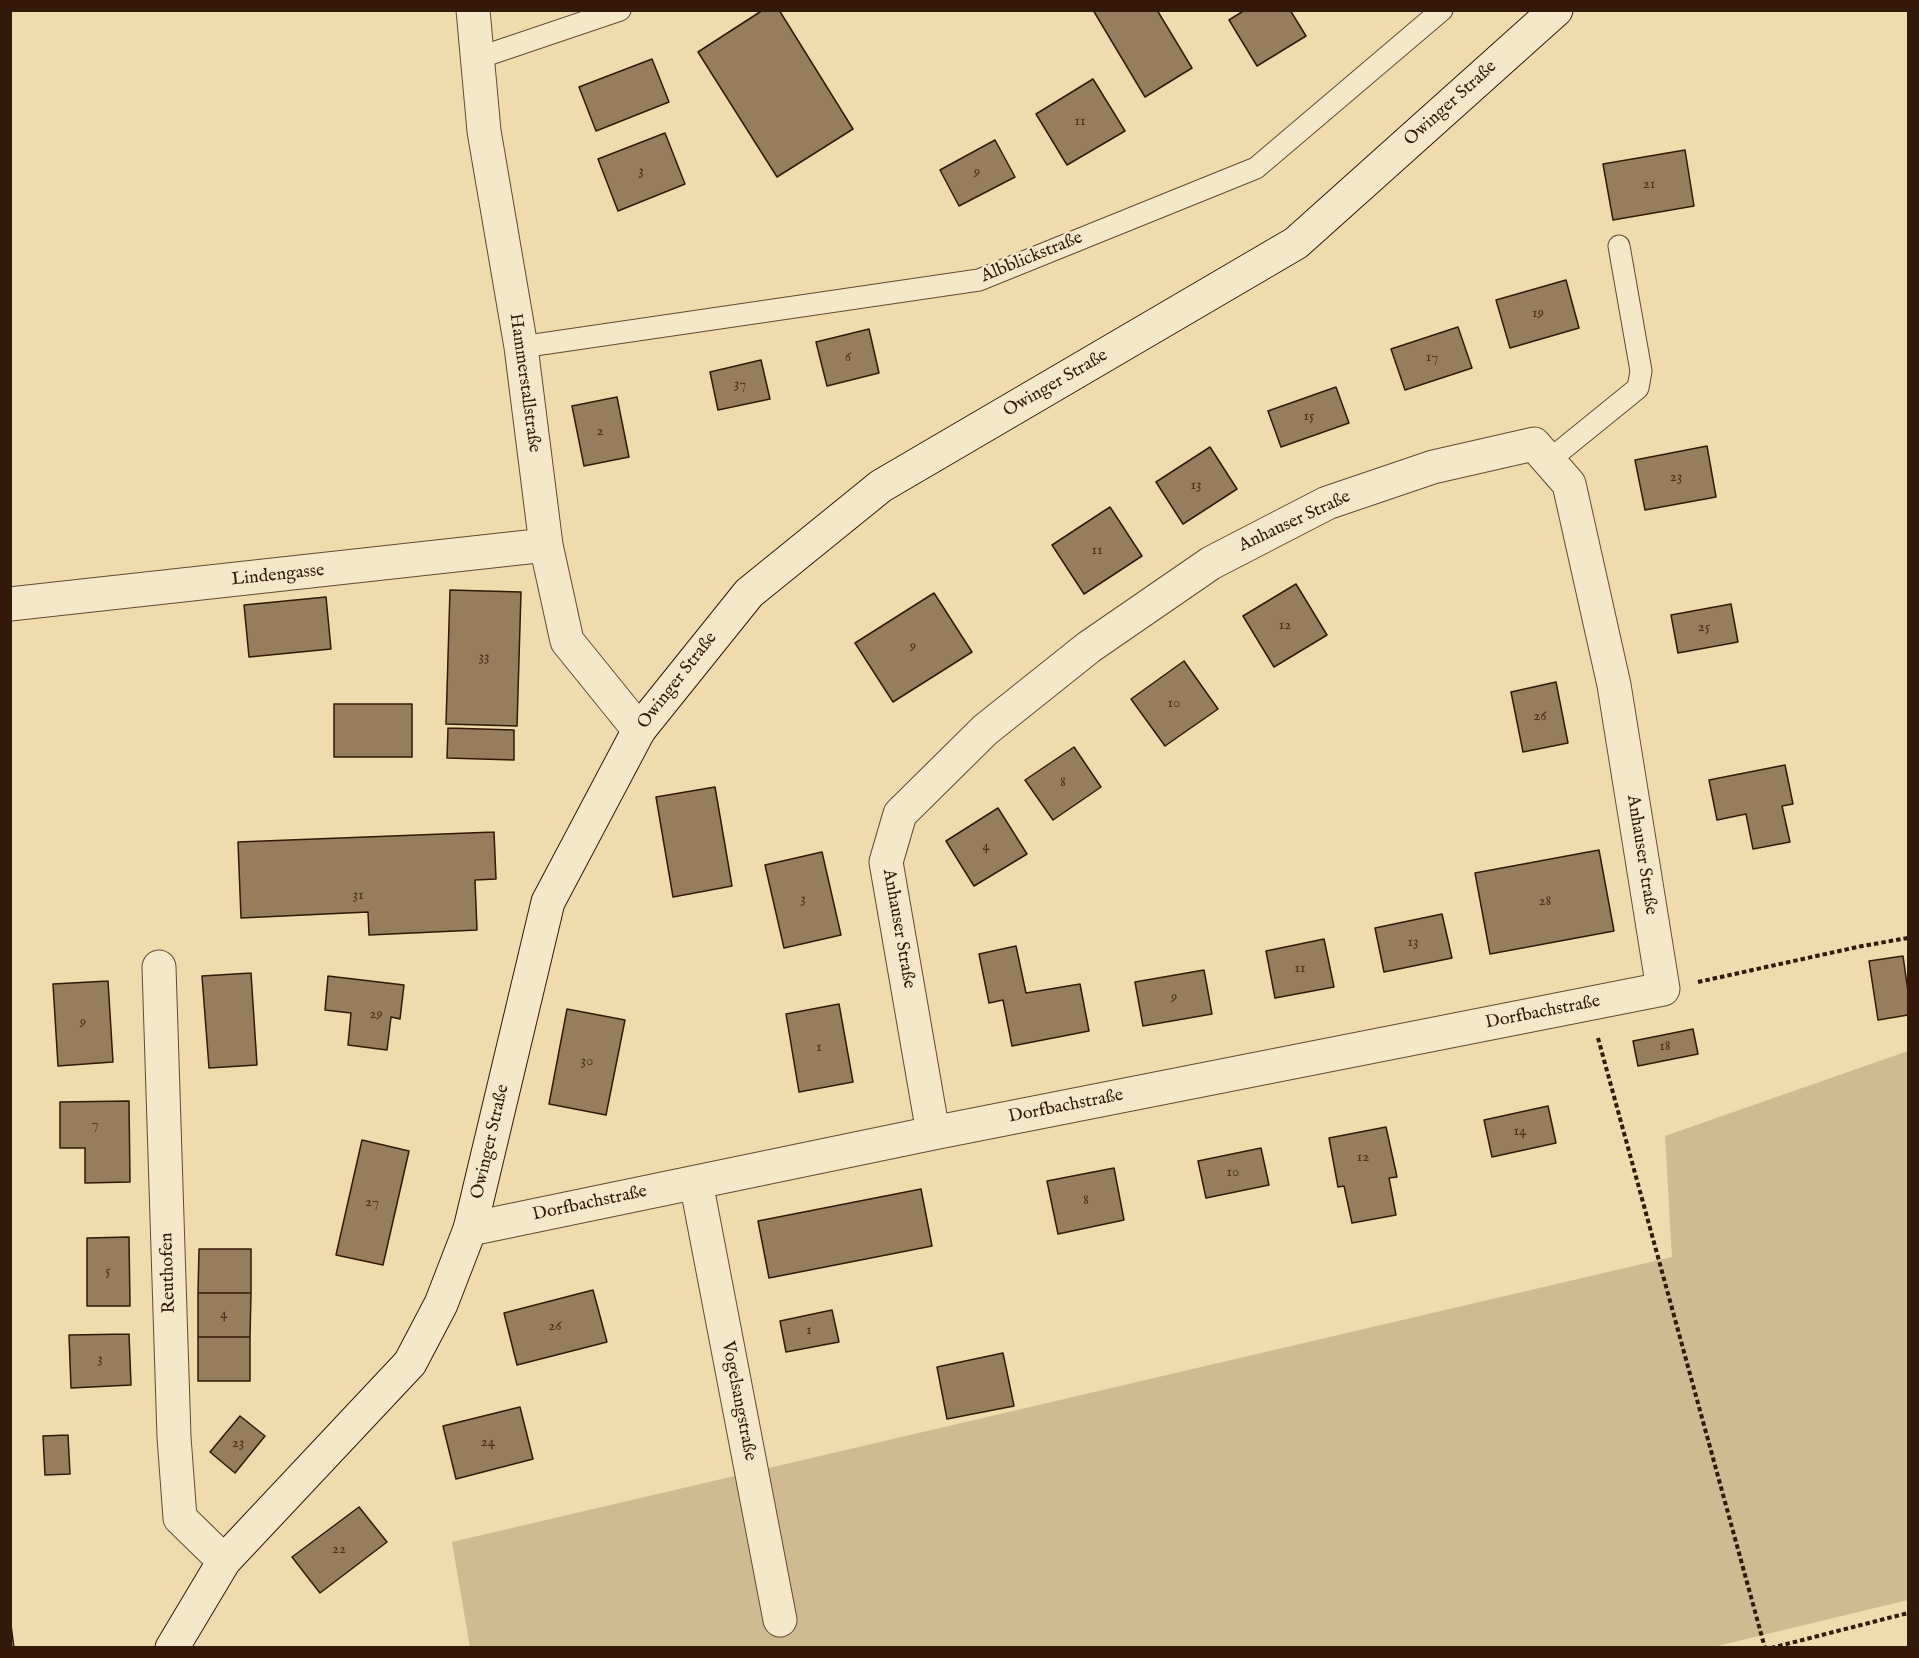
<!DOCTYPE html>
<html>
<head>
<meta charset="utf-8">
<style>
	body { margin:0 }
	#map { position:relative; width:1919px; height:1658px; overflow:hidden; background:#f0dbae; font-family:"IM FELL English",serif }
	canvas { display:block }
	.frame { position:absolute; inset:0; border:12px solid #341808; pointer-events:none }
</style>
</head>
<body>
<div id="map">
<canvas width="1919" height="1658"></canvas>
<div class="frame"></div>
</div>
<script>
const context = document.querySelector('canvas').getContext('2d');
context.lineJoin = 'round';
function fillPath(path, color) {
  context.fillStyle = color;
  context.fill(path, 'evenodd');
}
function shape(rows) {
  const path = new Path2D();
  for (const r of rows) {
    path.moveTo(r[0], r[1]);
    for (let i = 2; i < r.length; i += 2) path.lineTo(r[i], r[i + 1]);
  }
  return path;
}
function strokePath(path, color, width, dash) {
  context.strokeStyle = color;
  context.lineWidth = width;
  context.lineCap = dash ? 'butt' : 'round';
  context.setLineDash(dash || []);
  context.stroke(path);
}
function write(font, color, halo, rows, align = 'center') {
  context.font = font + ' "IM FELL English",serif';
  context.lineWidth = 5;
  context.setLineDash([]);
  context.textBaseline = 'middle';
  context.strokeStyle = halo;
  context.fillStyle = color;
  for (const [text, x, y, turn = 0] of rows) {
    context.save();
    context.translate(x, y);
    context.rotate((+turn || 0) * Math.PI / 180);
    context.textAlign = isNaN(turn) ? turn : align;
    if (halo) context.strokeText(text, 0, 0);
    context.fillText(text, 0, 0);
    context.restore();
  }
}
const green = shape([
	[1908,1051,1908,1600,1709,1648,470,1648,452,1542,1672,1257,1665,1136]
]);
const building = shape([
	[763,10,779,10,853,129,777,177,698,52,763,10],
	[1093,10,1157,10,1192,68,1145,97,1093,10],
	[1245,10,1290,10,1306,36,1257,66,1229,20,1245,10],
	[652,59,669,102,596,131,579,87,652,59],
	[1093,79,1125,131,1067,165,1036,114,1093,79],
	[665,133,685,184,618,211,598,159,665,133],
	[995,140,1015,177,959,206,940,170,995,140],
	[1685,150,1694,206,1613,220,1603,164,1685,150],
	[1566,280,1579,328,1510,348,1496,300,1566,280],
	[1458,327,1472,368,1405,390,1391,349,1458,327],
	[869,329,879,373,827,386,816,342,869,329],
	[761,360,770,399,718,410,710,372,761,360],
	[1336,387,1349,423,1281,447,1268,411,1336,387],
	[617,397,629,457,584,466,572,406,617,397],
	[1707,446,1716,497,1645,510,1635,460,1707,446],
	[1210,447,1237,489,1183,524,1156,482,1210,447],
	[1110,507,1142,556,1084,594,1052,545,1110,507],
	[1296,584,1327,635,1274,667,1243,616,1296,584],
	[450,590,521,592,517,726,446,724,450,590],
	[934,593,972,652,893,702,855,643,934,593],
	[326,597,331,649,249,657,244,605,326,597],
	[1731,604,1738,642,1678,653,1671,615,1731,604],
	[1184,661,1218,709,1165,746,1131,699,1184,661],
	[1556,682,1568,743,1523,752,1511,692,1556,682],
	[334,704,412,704,412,757,334,757,334,704],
	[448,728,514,730,514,760,447,758,448,728],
	[1074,747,1101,787,1053,820,1025,780,1074,747],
	[1785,765,1793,804,1782,806,1790,842,1753,849,1746,814,1717,820,1709,780,1785,765],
	[715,787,732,886,673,897,656,797,715,787],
	[998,808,1027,854,974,886,946,841,998,808],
	[494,832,496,879,475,880,477,930,369,935,368,912,241,918,238,842,494,832],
	[1599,850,1614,931,1490,954,1475,873,1599,850],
	[822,852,841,935,784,948,765,865,822,852],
	[1442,914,1452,958,1384,972,1375,928,1442,914],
	[1324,939,1334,987,1275,998,1266,951,1324,939],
	[1016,946,1026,993,1080,984,1089,1031,1012,1046,1003,1000,989,1003,979,954,1016,946],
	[1903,956,1908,991,1908,1015,1878,1020,1869,961,1903,956],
	[1204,970,1212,1014,1143,1026,1135,982,1204,970],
	[251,973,257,1065,209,1068,202,976,251,973],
	[328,976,404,985,400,1019,391,1017,387,1050,348,1045,351,1013,325,1010,328,976],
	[108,981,113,1062,58,1066,53,984,108,981],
	[839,1004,853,1082,799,1092,786,1014,839,1004],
	[567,1009,625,1020,606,1115,549,1104,567,1009],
	[1693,1029,1698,1054,1638,1066,1633,1041,1693,1029],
	[129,1101,130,1182,85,1183,85,1148,60,1148,60,1102,129,1101],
	[1548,1106,1556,1143,1492,1157,1484,1120,1548,1106],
	[1386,1127,1397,1177,1389,1178,1396,1215,1352,1223,1344,1186,1338,1187,1329,1138,1386,1127],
	[362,1140,409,1151,383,1265,336,1255,362,1140],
	[1261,1148,1269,1185,1206,1198,1198,1161,1261,1148],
	[1114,1168,1124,1220,1058,1234,1047,1181,1114,1168],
	[921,1189,932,1246,769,1278,758,1221,921,1189],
	[129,1237,130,1306,87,1306,87,1238,129,1237],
	[199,1249,251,1249,251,1293,198,1293,199,1249],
	[593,1290,607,1342,517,1365,504,1313,593,1290],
	[198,1293,251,1293,250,1337,198,1337,198,1293],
	[832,1310,839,1342,786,1352,780,1321,832,1310],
	[129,1334,131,1385,71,1388,69,1335,129,1334],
	[198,1337,250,1337,250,1381,198,1381,198,1337],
	[1003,1353,1014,1406,947,1419,937,1367,1003,1353],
	[520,1407,533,1459,456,1479,443,1426,520,1407],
	[240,1416,265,1436,235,1473,210,1452,240,1416],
	[68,1435,70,1474,45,1475,43,1436,68,1435],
	[359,1507,387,1542,320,1593,292,1557,359,1507],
	[10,1617,14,1648,10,1648,10,1617]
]);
const path = shape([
	[1698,982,1862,946,1908,938],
	[1598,1038,1765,1648],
	[1771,1648,1908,1613]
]);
const service = shape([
	[478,58,620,10],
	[521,347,979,280,1256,168,1442,10],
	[1548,461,1638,388,1641,371,1619,246]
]);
const minor = shape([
	[473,10,484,131,521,347,546,545,567,641,639,730],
	[10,604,546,545],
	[159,967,174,1437,180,1518,224,1561],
	[696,1182,780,1620],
	[470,1229,933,1133,1663,989,1614,685,1569,484,1534,444,1433,467,1327,503,1211,563,1089,647,985,730,900,814,886,862,933,1133]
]);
const secondary = shape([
	[172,1648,224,1561,410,1363,441,1304,470,1229,548,902,639,730,749,593,881,486,1296,243,1556,10]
]);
const numberNames = [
	["11",1080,122],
	["3",641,172],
	["9",977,173],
	["21",1649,185],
	["19",1538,314],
	["6",848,358],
	["17",1432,358],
	["37",740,385],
	["15",1309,417],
	["2",600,432],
	["23",1676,478],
	["13",1196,486],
	["11",1097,551],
	["12",1285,626],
	["25",1704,628],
	["9",913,647],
	["33",484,658],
	["10",1174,704],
	["26",1540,717],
	["8",1063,783],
	["4",986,847],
	["31",358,896],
	["3",803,900],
	["28",1545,902],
	["13",1413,943],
	["11",1300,969],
	["9",1174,998],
	["29",376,1015],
	["9",83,1023],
	["18",1665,1047],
	["1",819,1048],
	["30",587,1062],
	["7",95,1125],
	["14",1520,1132],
	["12",1363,1158],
	["10",1233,1173],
	["8",1086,1201],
	["27",372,1203],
	["5",108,1272],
	["4",224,1315],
	["26",555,1327],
	["1",809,1331],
	["3",100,1360],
	["24",488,1443],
	["23",238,1444],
	["22",339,1550]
];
const streetNames = [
	["Owinger Straße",1451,104,-42],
	["Albblickstraße",1032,258,-22],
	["Hammerstallstraße",524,383,82],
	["Owinger Straße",1056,384,-30],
	["Anhauser Straße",1295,522,-25],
	["Lindengasse",278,576,-6],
	["Owinger Straße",678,681,-52],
	["Anhauser Straße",1641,855,81],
	["Anhauser Straße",898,929,80],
	["Dorfbachstraße",1543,1013,-11],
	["Dorfbachstraße",1066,1107,-11],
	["Owinger Straße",491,1142,-77],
	["Dorfbachstraße",590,1204,-12],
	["Reuthofen",169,1273,-92],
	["Vogelsangstraße",738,1401,79]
];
fillPath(green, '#d0ba92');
fillPath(building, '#967d5e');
strokePath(building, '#341808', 1.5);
strokePath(service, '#634932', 23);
strokePath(minor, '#634932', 35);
strokePath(secondary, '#341808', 35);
strokePath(path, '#341808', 4, [4.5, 3]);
strokePath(service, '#f5e8ca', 21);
strokePath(minor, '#f5e8ca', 33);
strokePath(secondary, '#f5e8ca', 33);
write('15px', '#4c311e', null, numberNames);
write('18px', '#341808', '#f5e8ca', streetNames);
</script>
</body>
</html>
